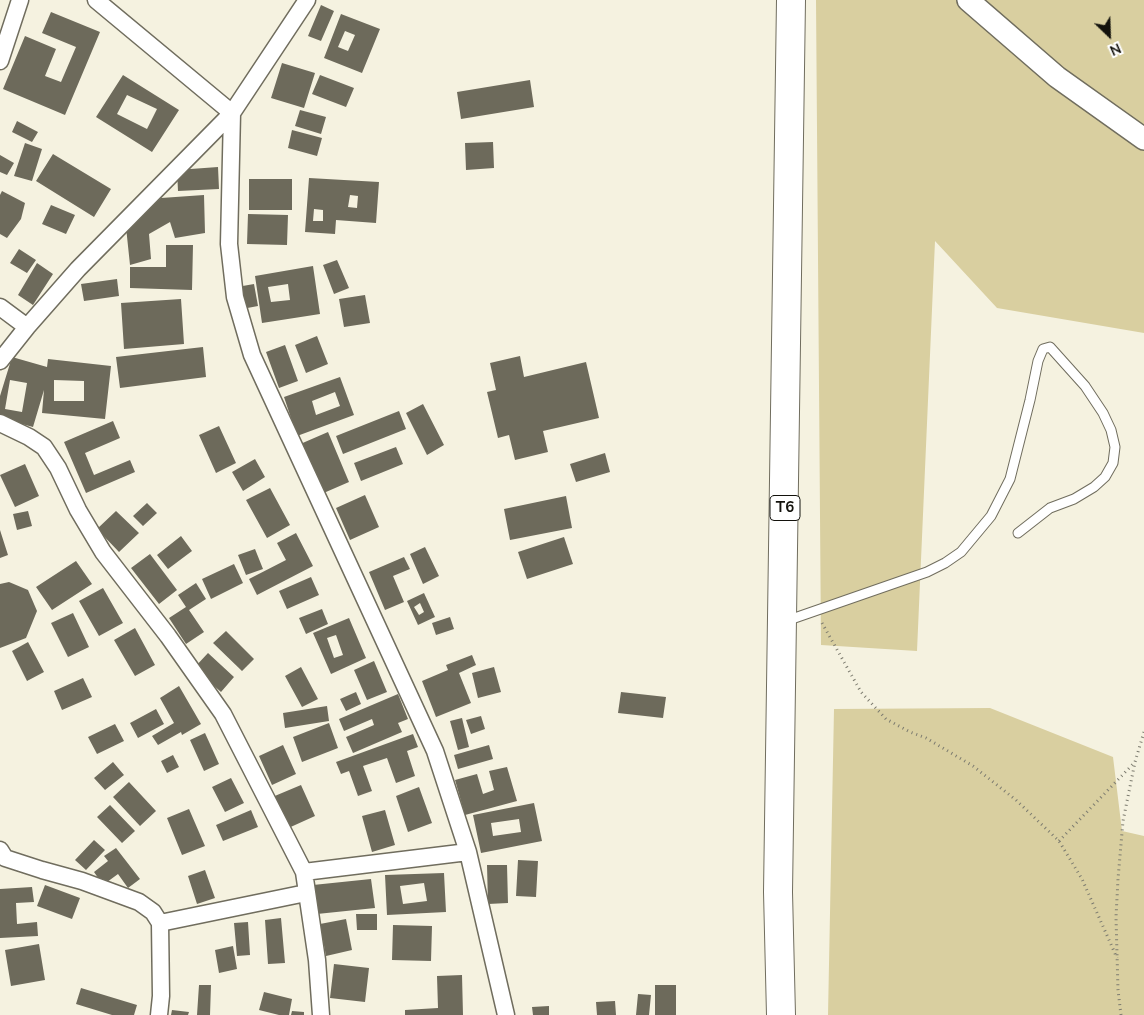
<!DOCTYPE html>
<html>
<head>
<meta charset="utf-8">
<style>
	body { margin:0 }
	#map { position:relative; width:1144px; height:1015px; overflow:hidden; background:#f5f2e0; font-family:"Nunito Sans",sans-serif }
	canvas { display:block }
	.north { position:absolute; left:1084px; top:10px; width:50px; height:50px; -webkit-text-stroke:4px #fff; paint-order:stroke; rotate:156deg; font-size:14px; font-weight:700; line-height:20px; text-align:center; color:#13120c }
	.north::after { content:''; display:block; margin:auto; width:18px; height:22px; background:#13120c; clip-path:polygon(50% 0,100% 100%,50% 72%,0 100%) }
</style>
</head>
<body>
<div id="map">
<canvas width="1144" height="1015"></canvas>
<div class="north">N</div>
</div>
<script>
const context = document.querySelector('canvas').getContext('2d');
context.lineJoin = 'round';
function fillPath(path, color) {
  context.fillStyle = color;
  context.fill(path, 'evenodd');
}
function shape(rows) {
  const path = new Path2D();
  for (const r of rows) {
    path.moveTo(r[0], r[1]);
    for (let i = 2; i < r.length; i += 2) path.lineTo(r[i], r[i + 1]);
  }
  return path;
}
function strokePath(path, color, width, dash) {
  context.strokeStyle = color;
  context.lineWidth = width;
  context.lineCap = dash ? 'butt' : 'round';
  context.setLineDash(dash || []);
  context.stroke(path);
}
function write(font, color, halo, rows, align = 'center') {
  context.font = font + ' "Nunito Sans",sans-serif';
  context.lineWidth = 4;
  context.setLineDash([]);
  context.textBaseline = 'middle';
  context.strokeStyle = halo;
  context.fillStyle = color;
  for (const [text, x, y, turn = 0] of rows) {
    context.save();
    context.translate(x, y);
    context.rotate((+turn || 0) * Math.PI / 180);
    context.textAlign = isNaN(turn) ? turn : align;
    if (halo) context.strokeText(text, 0, 0);
    context.fillText(text, 0, 0);
    context.restore();
  }
}
const green = shape([
	[816,0,1144,0,1144,333,997,308,935,241,917,651,821,645],
	[990,708,1113,757,1122,831,1144,836,1144,1015,828,1015,834,709]
]);
const building = shape([
	[321,5,334,11,321,41,308,36],
	[51,12,100,32,65,115,3,89,25,36,56,49,45,76,61,82,76,47,42,33],
	[341,14,380,29,362,73,324,58],
	[345,31,355,35,348,51,338,47],
	[282,63,315,73,304,108,271,98],
	[123,75,179,110,152,152,96,117],
	[127,95,157,109,147,129,117,114],
	[320,75,354,88,346,107,312,94],
	[530,80,534,107,461,119,457,92],
	[300,110,326,117,321,134,295,126],
	[17,121,38,132,32,142,12,132],
	[292,130,322,138,317,156,288,148],
	[493,142,494,168,466,170,465,143],
	[25,143,42,149,32,181,14,176],
	[53,154,111,189,94,217,36,181],
	[0,155,14,163,7,175,0,172],
	[218,167,219,189,178,191,177,170],
	[309,178,379,182,376,223,336,220,335,234,305,232],
	[350,195,358,196,357,208,348,207],
	[314,209,323,210,323,221,313,221],
	[249,179,292,179,292,210,249,210],
	[2,191,25,203,21,219,7,238,0,234,0,195],
	[204,195,205,233,175,238,170,222,149,234,151,259,130,265,126,227,161,198],
	[51,205,75,215,66,234,42,224],
	[248,214,288,215,287,245,247,244],
	[166,245,193,245,192,290,130,288,130,267,166,267],
	[19,249,36,260,27,273,10,263],
	[337,260,349,288,334,294,323,265],
	[37,263,53,274,33,305,18,295],
	[313,266,320,314,262,323,255,276],
	[288,284,290,300,271,302,268,287],
	[117,279,119,296,84,301,81,284],
	[254,284,258,306,242,309,237,287],
	[365,295,370,323,344,327,339,299],
	[181,299,184,344,124,349,121,303],
	[317,336,328,364,306,373,295,345],
	[285,345,298,381,279,388,266,352],
	[203,347,206,377,120,388,116,357],
	[520,356,524,377,586,362,599,418,543,431,548,452,515,460,509,435,498,438,487,392,496,390,490,363],
	[12,357,47,367,48,359,111,366,105,419,42,413,44,390,33,427,0,418,0,396],
	[10,380,27,383,22,412,5,409],
	[54,380,84,381,84,401,54,401],
	[340,377,354,415,297,436,284,397],
	[335,392,340,406,316,415,312,401],
	[423,404,444,445,427,455,406,413],
	[399,411,406,429,343,454,336,436],
	[113,421,120,438,85,453,94,475,130,460,135,472,86,493,64,442],
	[219,426,236,463,216,473,199,435],
	[328,432,349,482,319,495,298,445],
	[396,447,403,464,361,481,354,463],
	[605,453,610,472,576,482,570,464],
	[255,459,265,477,243,491,232,472],
	[25,464,39,496,15,507,0,475],
	[270,488,290,525,267,538,246,500],
	[365,495,379,527,350,540,336,508],
	[566,496,572,528,510,540,504,509],
	[147,503,157,513,143,526,133,516],
	[28,511,32,526,17,530,13,514],
	[116,511,139,533,119,552,97,529],
	[0,530,8,555,0,558],
	[296,533,313,566,257,595,249,579,286,560,277,543],
	[181,536,192,551,168,569,157,555],
	[564,537,573,564,527,579,518,552],
	[425,547,439,576,423,584,410,554],
	[255,549,263,569,246,575,238,555],
	[150,554,177,590,159,604,131,568],
	[404,557,410,569,393,576,404,602,385,610,369,572],
	[76,561,92,584,52,610,36,587],
	[234,564,243,583,211,599,202,579],
	[311,577,319,595,287,609,279,591],
	[9,582,28,590,37,611,26,638,0,648,0,584],
	[196,583,206,599,189,610,204,632,186,644,169,618,186,607,178,595],
	[103,588,123,623,99,636,79,601],
	[424,593,435,617,418,625,407,601],
	[420,603,424,612,419,615,414,607],
	[322,609,328,624,306,634,299,618],
	[73,613,89,647,68,657,51,623],
	[450,617,454,629,436,635,432,623],
	[349,618,366,658,331,674,313,633],
	[336,635,343,655,334,658,327,638],
	[135,628,155,665,135,676,114,640],
	[226,631,254,659,242,671,213,643],
	[28,642,44,672,27,681,12,651],
	[208,653,234,677,221,692,194,668],
	[472,655,476,665,459,673,471,703,436,717,422,681,448,670,446,665],
	[374,661,387,692,367,700,354,670],
	[301,667,318,699,302,707,285,676],
	[494,667,501,692,478,698,472,673],
	[83,678,92,697,62,710,54,691],
	[179,686,201,724,182,735,181,732,158,745,152,736,174,723,160,698],
	[356,692,361,704,346,711,340,699],
	[621,692,666,697,663,718,618,713],
	[398,694,408,719,398,723,402,732,353,753,346,737,374,725,372,719,344,731,339,719],
	[327,706,329,721,285,728,283,713],
	[156,709,164,724,138,738,130,723],
	[481,716,485,729,471,734,466,720],
	[462,718,469,747,458,750,450,721],
	[329,723,338,748,302,762,293,737],
	[115,724,124,741,97,754,88,737],
	[205,733,219,764,204,771,190,740],
	[413,734,418,747,407,751,415,776,396,783,387,758,363,766,372,791,358,796,349,771,341,774,336,762],
	[283,745,296,774,272,785,259,756],
	[489,745,493,759,458,769,454,755],
	[173,755,179,767,167,773,161,761],
	[113,762,124,775,105,790,94,778],
	[507,767,517,801,465,815,455,780,477,774,483,794,494,790,489,771],
	[231,778,244,803,225,812,212,787],
	[129,782,156,811,140,826,113,797],
	[301,785,315,816,284,830,270,798],
	[419,787,432,823,408,832,396,796],
	[534,803,542,841,481,853,473,815],
	[519,819,521,832,493,836,491,823],
	[110,805,135,831,122,843,97,817],
	[189,809,205,846,182,855,167,818],
	[251,810,258,827,223,841,216,825],
	[385,810,395,845,372,852,362,816],
	[94,840,105,850,86,870,75,860],
	[116,848,140,879,128,888,118,874,103,885,94,872,108,861,104,856],
	[518,860,538,861,536,897,516,896],
	[487,865,507,865,508,903,488,904],
	[205,870,215,898,197,904,188,876],
	[444,873,446,912,387,915,385,875],
	[424,883,427,901,403,904,400,886],
	[371,879,375,908,317,914,313,885],
	[45,885,80,898,72,919,37,906],
	[32,887,34,902,16,903,17,924,37,922,38,936,0,938,0,889],
	[356,914,377,914,377,930,357,930],
	[281,918,285,963,268,964,265,920],
	[346,919,352,950,326,956,320,924],
	[248,922,250,955,237,956,234,923],
	[393,925,432,926,431,961,392,960],
	[39,944,45,980,11,986,5,950],
	[233,946,237,969,219,973,215,950],
	[334,964,369,968,365,1002,330,998],
	[462,975,463,1015,405,1015,405,1010,438,1008,437,976],
	[199,985,211,985,210,1015,197,1015],
	[655,985,676,985,676,1015,655,1015],
	[81,988,137,1005,134,1015,112,1015,76,1004],
	[264,992,292,999,289,1015,279,1015,259,1010],
	[638,994,651,995,649,1015,636,1015],
	[615,1001,616,1015,597,1015,596,1002],
	[549,1006,549,1015,533,1015,532,1007],
	[172,1010,189,1012,188,1015,171,1015],
	[292,1011,304,1012,304,1015,291,1015]
]);
const path = shape([
	[822,623,861,692,886,719,910,732,926,738,973,766,1016,800,1059,841,1082,879,1117,958],
	[1059,841,1135,762],
	[1121,1015,1118,990,1116,917,1118,879,1123,821,1135,762,1144,732]
]);
const service = shape([
	[786,621,927,572,945,563,961,552,991,516,1010,479,1030,400,1038,361,1043,349,1050,347,1085,386,1103,413,1111,430,1115,447,1113,463,1105,477,1094,487,1074,499,1050,508,1018,533]
]);
const minor = shape([
	[96,0,232,113,229,244,235,297,252,355,435,751,468,852,506,1015],
	[0,61,20,0],
	[0,307,27,327],
	[0,361,27,327,78,269,232,113,307,0],
	[0,423,29,437,44,447,58,468,78,510,103,552,168,636,223,714,304,872,317,960,321,1015],
	[0,850,5,858,42,870,82,881,139,902,153,912,160,923,161,996,159,1015],
	[304,872,468,852],
	[160,923,306,893]
]);
const tertiary = shape([
	[968,0,1057,77,1144,139]
]);
const trunk = shape([
	[781,1015,778,892,791,0]
]);
const shields = [
	[785,508,30]
];
const shieldNames = [
	["T6",785,508]
];
fillPath(green, '#d9cfa0');
fillPath(building, '#6d6a5b');
strokePath(service, '#706d5e', 11);
strokePath(minor, '#706d5e', 19);
strokePath(tertiary, '#706d5e', 24);
strokePath(trunk, '#706d5e', 30);
strokePath(path, '#7c7b6f', 3, [1, 4]);
strokePath(service, '#fff', 9);
strokePath(minor, '#fff', 16);
strokePath(tertiary, '#fff', 21);
strokePath(trunk, '#fff', 28);
for (const [x, y, w] of shields) {
  const box = new Path2D();
  box.roundRect(x - w / 2, y - 12.5, w, 25, 4);
  context.fillStyle = '#fff';
  context.fill(box);
  strokePath(box, '#13120c', 1);
}
write('bold 15px', '#13120c', null, shieldNames);
</script>
</body>
</html>
